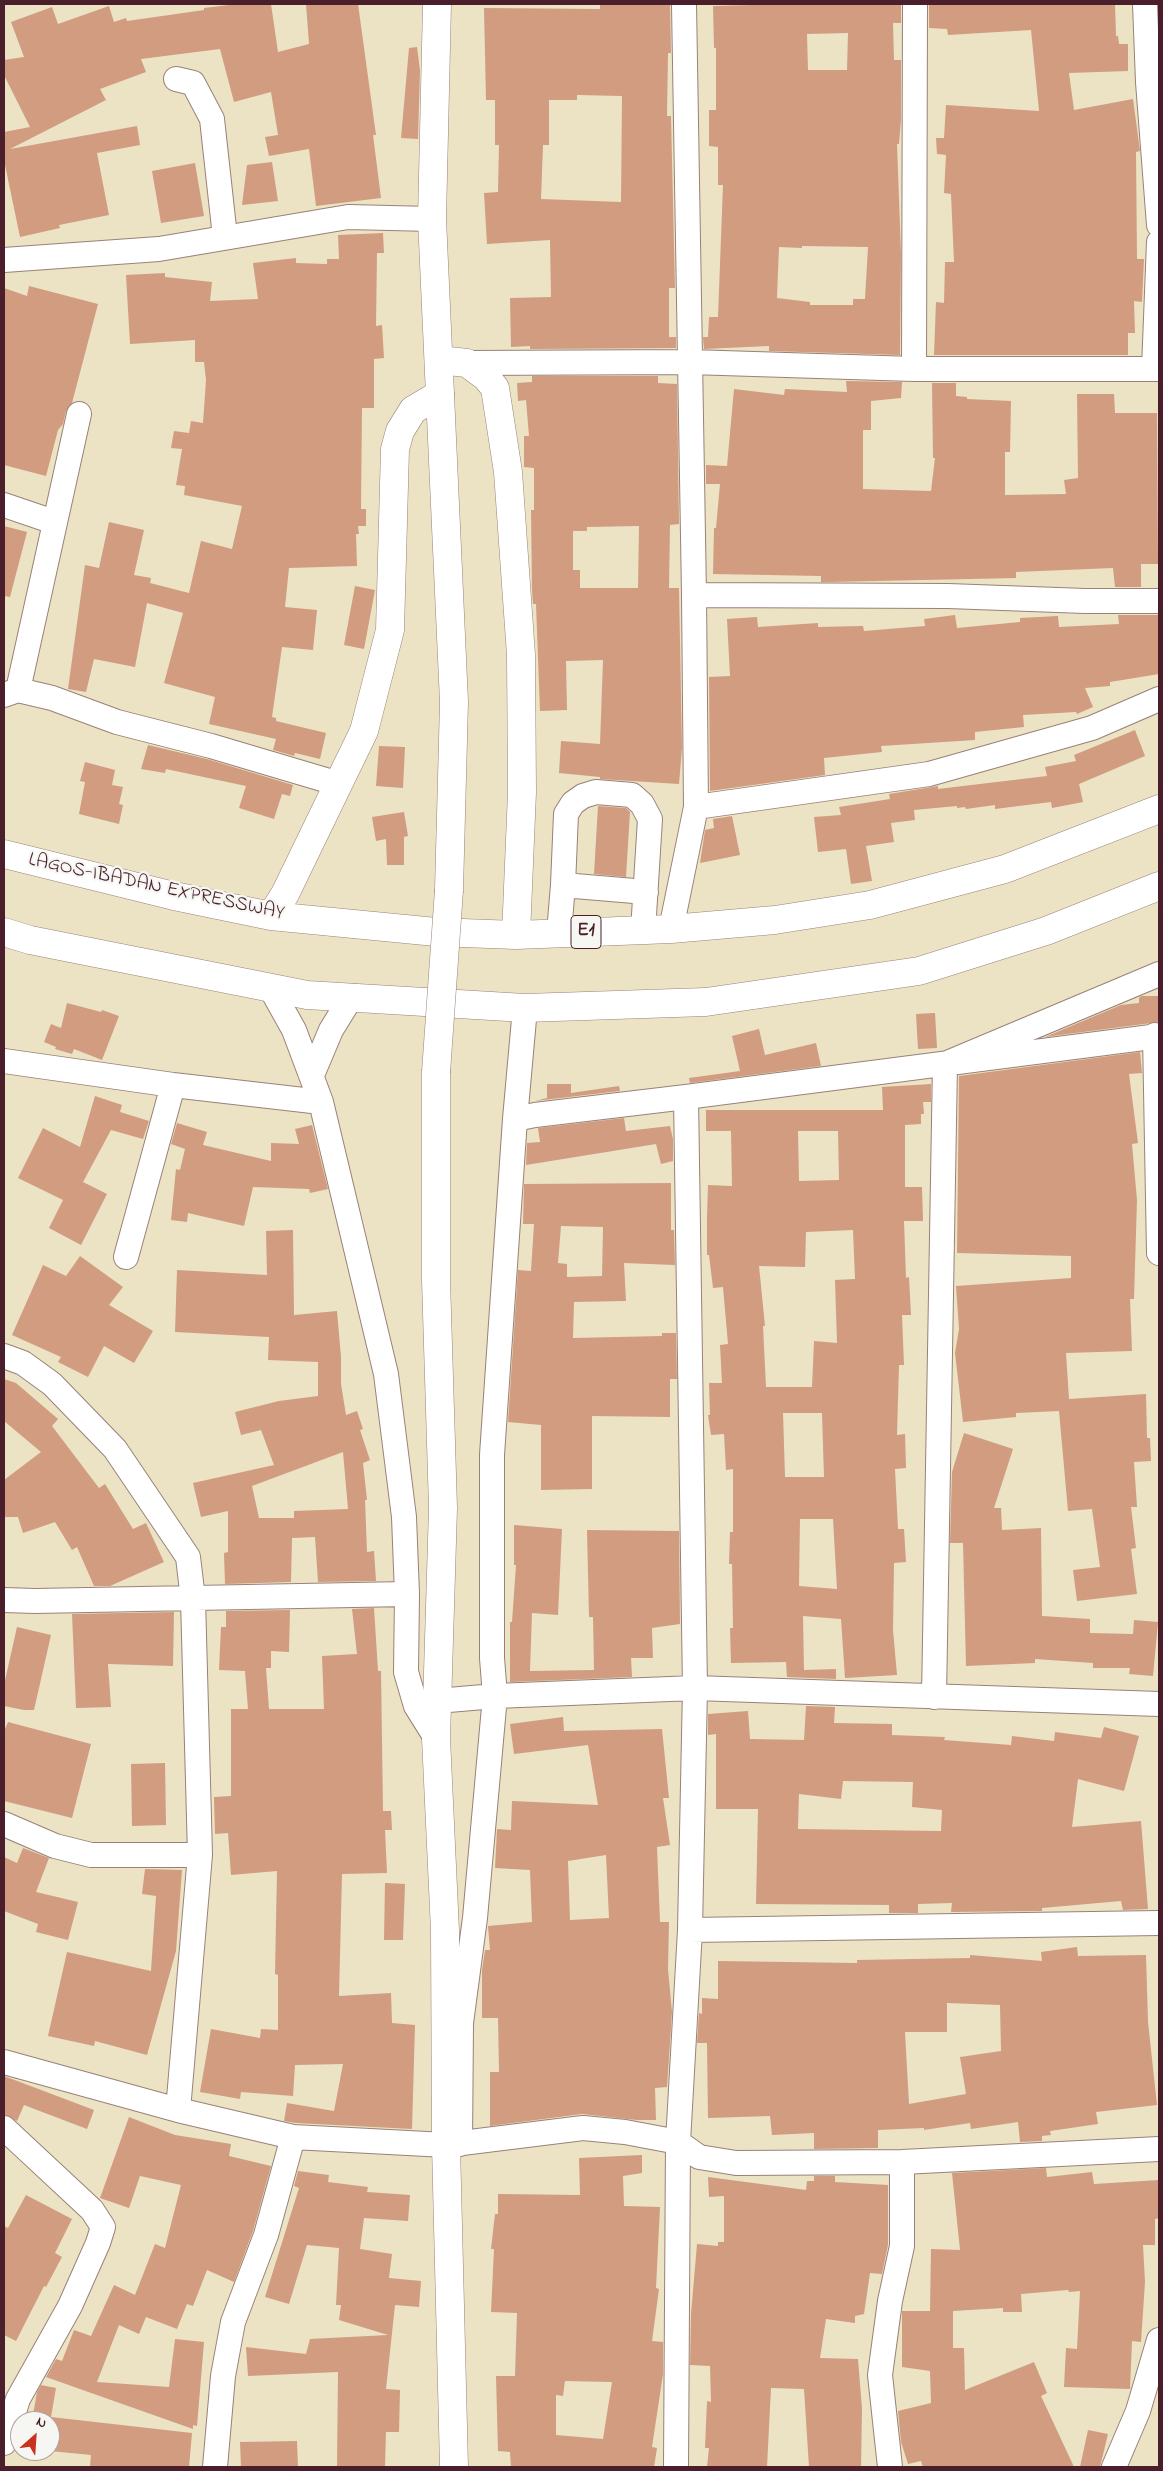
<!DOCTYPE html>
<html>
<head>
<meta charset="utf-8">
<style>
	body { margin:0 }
	#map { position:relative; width:1163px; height:2471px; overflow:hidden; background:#ebe3c4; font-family:"Indie Flower",sans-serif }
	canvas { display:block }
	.frame { position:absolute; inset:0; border:5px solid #4a1f2b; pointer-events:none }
	.north { position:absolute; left:10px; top:2411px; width:50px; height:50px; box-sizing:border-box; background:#f6f6f2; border:1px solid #b1a0a2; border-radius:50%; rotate:26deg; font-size:14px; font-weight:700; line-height:20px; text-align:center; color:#4a1f2b }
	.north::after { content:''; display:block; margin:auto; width:18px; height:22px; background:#c8321e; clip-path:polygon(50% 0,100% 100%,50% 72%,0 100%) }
</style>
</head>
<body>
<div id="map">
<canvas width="1163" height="2471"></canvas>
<div class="frame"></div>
<div class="north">N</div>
</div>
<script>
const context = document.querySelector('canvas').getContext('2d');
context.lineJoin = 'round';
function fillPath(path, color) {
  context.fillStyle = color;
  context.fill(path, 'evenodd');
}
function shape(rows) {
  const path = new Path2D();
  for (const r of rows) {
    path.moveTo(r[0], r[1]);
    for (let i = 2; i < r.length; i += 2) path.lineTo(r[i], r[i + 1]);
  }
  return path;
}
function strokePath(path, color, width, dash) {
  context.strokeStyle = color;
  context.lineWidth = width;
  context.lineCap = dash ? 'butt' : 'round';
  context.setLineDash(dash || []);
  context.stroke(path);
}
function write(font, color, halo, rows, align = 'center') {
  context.font = font + ' "Indie Flower",sans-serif';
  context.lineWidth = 4.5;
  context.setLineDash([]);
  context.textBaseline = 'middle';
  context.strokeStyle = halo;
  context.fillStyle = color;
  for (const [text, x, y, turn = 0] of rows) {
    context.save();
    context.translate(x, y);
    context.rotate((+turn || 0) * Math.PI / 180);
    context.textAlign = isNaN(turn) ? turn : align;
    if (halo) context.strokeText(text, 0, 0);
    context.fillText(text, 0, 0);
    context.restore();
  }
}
const building = shape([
	[237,4,271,4,278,52,309,44,306,4,358,4,376,135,373,135,381,198,316,206,309,149,269,156,265,137,278,135,271,92,234,102,220,49,141,59,146,72,100,89,106,100,10,149,137,126,140,145,97,153,109,215,59,225,60,228,20,237,4,160,4,132,30,127,4,75,4,60,24,57,11,22,52,7,58,24,109,6,114,22,126,18,127,21,204,10,204,8],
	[670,4,671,53,668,53,667,116,671,116,675,288,669,288,669,337,676,337,676,348,530,349,530,346,511,347,510,298,551,297,550,240,487,244,484,193,498,192,499,145,495,145,495,100,486,100,484,8,600,9,600,5],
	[577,95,622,96,621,202,541,199,543,145,549,145,549,100,577,100],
	[791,4,901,4,901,23,893,23,894,60,901,60,901,119,899,144,897,144,901,254,900,355,769,351,769,346,704,349,703,337,708,337,709,317,718,317,723,185,718,185,718,147,709,146,709,110,716,110,716,48,714,48,713,6],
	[848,33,847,70,808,70,807,34],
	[802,246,868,247,865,299,853,299,853,305,810,305,810,302,777,298,779,247,802,248],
	[929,4,1115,4,1116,36,1118,36,1119,44,1128,44,1128,71,1069,73,1074,110,1133,99,1140,151,1136,152,1137,259,1144,259,1142,302,1134,301,1135,333,1128,333,1128,355,934,355,936,302,944,303,945,262,954,262,951,194,944,193,946,155,937,154,936,138,944,138,946,105,1039,111,1031,30,948,35,947,29,929,28],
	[417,47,420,70,418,139,401,138,409,48],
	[272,162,278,201,242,205,247,165],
	[195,163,204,216,161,223,152,171],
	[383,233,384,253,377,253,376,326,382,325,384,358,374,359,374,408,362,408,361,509,366,509,366,526,358,526,359,534,356,534,357,566,289,568,285,607,317,610,313,650,282,647,272,717,276,718,276,721,326,733,320,759,295,753,294,756,273,750,276,739,209,724,215,697,164,683,183,613,147,603,135,667,94,659,86,692,68,689,85,565,99,568,109,522,144,530,134,575,151,578,150,583,189,593,201,541,232,549,242,506,184,495,185,486,176,485,182,449,171,448,174,431,189,433,191,421,203,423,206,380,204,362,195,362,195,340,130,344,126,275,165,273,165,277,212,282,210,301,258,299,253,263,296,258,296,263,327,264,327,259,339,259,338,235],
	[29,286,98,304,72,403,66,411,63,424,58,430,46,476,4,465,4,288,27,296],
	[532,376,658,376,658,383,677,384,679,524,670,525,669,588,679,588,682,748,679,784,600,779,600,777,559,773,561,741,600,744,603,660,566,661,567,710,540,711,536,604,533,604,532,590,531,510,534,510,534,468,524,467,524,436,529,436,526,400,518,401,517,383,532,382],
	[639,526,638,588,580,588,580,570,573,570,573,531,587,531,587,527],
	[846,381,902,382,901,398,871,401,871,430,863,430,863,489,931,491,935,458,933,458,932,383,956,383,956,396,967,397,967,399,1011,401,1010,452,1005,452,1005,495,1066,494,1064,480,1078,478,1077,394,1114,394,1115,413,1157,413,1158,564,1141,564,1141,587,1115,587,1113,568,1016,572,1016,578,829,582,821,582,821,576,713,574,714,528,716,528,720,484,706,484,706,465,727,466,734,389,784,395,785,389,847,392],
	[4,526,27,532,10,597,4,596],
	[355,586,375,590,364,649,344,645],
	[955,615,957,628,1020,622,1020,618,1058,616,1059,627,1119,624,1118,615,1159,615,1159,674,1110,682,1110,686,1085,688,1093,707,1077,714,1076,712,1023,715,1024,727,975,732,975,740,881,746,882,752,824,758,825,775,710,791,709,677,730,676,727,619,757,617,758,627,818,623,818,627,863,626,864,631,925,626,924,619],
	[1135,730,1145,756,1079,784,1083,802,1052,808,1051,802,995,809,995,805,966,809,965,807,957,808,957,806,914,810,915,820,891,823,894,842,866,846,872,881,851,884,846,849,818,852,814,817,841,815,839,807,890,799,889,794,938,786,938,789,1047,776,1045,767,1076,761,1074,755],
	[148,745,207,759,293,785,290,796,282,794,274,819,239,808,246,786,166,769,165,773,141,769],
	[379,746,405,747,403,788,376,786],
	[85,762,115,770,112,785,123,787,119,804,123,805,119,824,79,814,85,782,80,781],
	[598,806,626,808,630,812,626,877,594,874],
	[404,812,408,836,404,837,404,865,387,865,386,839,376,841,372,817],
	[732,816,740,855,700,863,705,830,714,828,713,819],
	[1141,996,1159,996,1159,1022,1045,1037,1121,1005,1139,1003,1139,998],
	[67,1003,101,1012,102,1010,119,1016,102,1060,74,1049,72,1054,55,1049,56,1047,44,1042,51,1024,61,1028],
	[935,1013,937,1048,918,1049,916,1014],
	[759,1029,765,1055,816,1043,821,1066,690,1083,689,1078,740,1071,732,1036],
	[1140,1052,1142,1073,1129,1074,1138,1143,1132,1144,1137,1200,1134,1299,1130,1299,1132,1351,1066,1353,1069,1399,1146,1394,1147,1438,1150,1438,1151,1461,1134,1462,1137,1507,1131,1507,1136,1548,1131,1549,1137,1594,1077,1601,1073,1570,1100,1567,1092,1509,1068,1511,1059,1411,1016,1413,1016,1417,963,1422,955,1353,959,1329,956,1286,1071,1278,1071,1256,957,1253,959,1076],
	[547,1084,571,1084,571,1093,619,1086,620,1091,535,1101,547,1098],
	[931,1084,931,1102,923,1102,924,1114,921,1114,921,1124,905,1125,905,1187,922,1187,923,1221,904,1221,906,1278,909,1277,911,1315,902,1315,904,1365,899,1365,897,1435,905,1434,906,1468,895,1469,898,1529,904,1529,906,1562,894,1563,893,1630,897,1675,845,1678,841,1619,803,1616,804,1670,836,1669,836,1679,787,1677,786,1662,731,1663,730,1628,733,1628,732,1564,729,1564,730,1532,733,1532,733,1469,726,1470,724,1434,711,1435,708,1415,710,1415,709,1383,722,1383,720,1345,728,1344,723,1287,713,1288,709,1255,707,1255,707,1218,708,1185,732,1186,731,1131,706,1131,706,1110,883,1110,882,1087],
	[798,1131,838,1131,839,1180,799,1181],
	[853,1230,855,1279,835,1280,837,1343,814,1341,812,1387,766,1387,763,1326,765,1326,759,1266,805,1267,806,1232],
	[783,1413,822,1413,824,1477,785,1477],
	[800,1519,833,1519,837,1589,799,1586],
	[95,1096,122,1105,120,1112,149,1121,143,1139,111,1130,83,1182,107,1194,81,1245,49,1228,63,1200,18,1178,43,1128,80,1147],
	[624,1118,626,1131,670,1126,673,1139,673,1161,661,1164,656,1144,526,1165,527,1143,540,1142,538,1128],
	[177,1123,207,1132,203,1145,271,1161,271,1143,299,1144,295,1129,312,1125,328,1189,310,1193,309,1189,253,1187,244,1226,188,1213,187,1222,171,1220,176,1169,180,1170,185,1149,171,1144],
	[671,1183,671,1230,674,1230,675,1265,624,1263,626,1301,574,1302,573,1338,662,1336,662,1333,676,1333,677,1379,670,1379,670,1417,592,1416,592,1489,541,1490,541,1425,508,1422,518,1270,531,1271,534,1224,523,1224,524,1184],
	[561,1226,603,1227,602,1276,567,1277,567,1264,558,1263],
	[293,1230,294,1315,337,1311,341,1357,341,1384,346,1415,357,1411,363,1429,360,1430,370,1460,363,1463,367,1500,365,1500,367,1552,374,1551,376,1581,318,1582,315,1537,292,1538,291,1582,225,1584,224,1553,228,1552,228,1511,201,1517,193,1483,274,1465,261,1430,241,1435,235,1412,279,1401,318,1396,318,1362,268,1360,269,1337,175,1332,177,1270,267,1275,266,1231],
	[343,1452,348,1509,294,1511,294,1518,259,1518,252,1486],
	[80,1256,123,1287,109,1305,153,1331,134,1363,104,1346,88,1377,58,1362,61,1357,12,1335,43,1265,66,1276],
	[4,1379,16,1383,58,1419,52,1426,99,1488,105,1484,133,1529,146,1523,164,1562,110,1586,94,1586,77,1547,72,1550,55,1522,23,1533,18,1517,4,1517,4,1480,41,1452,4,1421],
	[964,1433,1013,1449,994,1508,1001,1508,1002,1530,1041,1528,1042,1616,1090,1619,1090,1633,1133,1634,1134,1620,1158,1622,1153,1676,1129,1674,1130,1668,1093,1668,1093,1663,1035,1659,1035,1663,966,1666,963,1543,950,1543,952,1472],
	[514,1525,562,1529,558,1615,532,1613,530,1671,594,1670,593,1617,589,1617,587,1530,679,1531,680,1624,652,1628,653,1658,631,1658,632,1677,510,1682,510,1622,512,1622,516,1565,514,1565],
	[374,1608,378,1671,381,1671,383,1811,391,1811,392,1830,385,1830,387,1873,342,1874,339,1996,391,1993,392,2023,415,2025,412,2129,296,2123,284,2121,287,2103,334,2111,343,2064,295,2065,293,2096,241,2092,240,2099,200,2092,211,2029,260,2038,261,2029,278,2030,278,1975,275,1974,277,1871,231,1875,228,1833,215,1834,214,1797,231,1796,231,1709,248,1709,245,1671,219,1670,221,1627,226,1627,226,1611,290,1610,289,1652,271,1651,271,1668,266,1668,269,1709,324,1709,322,1656,357,1654,352,1609],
	[174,1612,173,1666,108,1664,111,1707,76,1708,72,1614],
	[17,1627,51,1635,34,1710,24,1710,4,1706,4,1685],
	[806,1706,835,1707,834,1723,892,1724,892,1735,945,1737,944,1740,1011,1745,1012,1736,1054,1741,1055,1732,1101,1738,1104,1727,1139,1736,1124,1791,1078,1779,1072,1827,1141,1821,1148,1909,1123,1910,1121,1901,1042,1908,1042,1911,951,1912,952,1903,918,1904,918,1913,889,1913,889,1905,756,1904,758,1809,716,1809,716,1734,708,1735,708,1714,748,1711,750,1739,804,1740],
	[843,1781,913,1782,912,1807,942,1810,941,1831,798,1829,799,1794,841,1799],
	[563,1717,564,1731,662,1729,669,1798,663,1798,670,1845,657,1847,660,1922,669,1922,668,1969,672,2012,667,2087,655,2088,656,2120,637,2120,582,2114,490,2126,490,2072,499,2072,498,2018,482,2018,482,1970,485,1950,490,1950,488,1926,532,1922,530,1870,495,1868,497,1829,511,1830,512,1801,598,1805,588,1745,514,1754,510,1724],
	[606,1855,609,1918,570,1920,568,1861],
	[8,1722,91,1744,72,1818,4,1801,4,1731],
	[165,1763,166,1825,132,1826,131,1764],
	[23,1848,49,1858,36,1892,78,1902,68,1940,36,1932,38,1924,4,1911,4,1857,17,1863],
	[145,1869,182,1870,176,1951,147,2055,95,2041,94,2046,48,2036,67,1952,151,1971,156,1896,142,1894],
	[385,1883,405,1884,403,1940,384,1940],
	[1077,1947,1078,1956,1146,1955,1148,2022,1157,2105,1096,2112,1098,2124,1050,2131,1051,2135,1042,2136,1042,2141,1020,2142,1018,2122,971,2129,970,2123,924,2130,924,2128,878,2130,878,2148,814,2149,814,2133,772,2135,770,2116,708,2118,707,2043,697,2043,699,2013,702,2014,702,1998,718,1999,718,1961,857,1963,857,1960,970,1958,970,1955,1042,1961,1041,1952],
	[947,2003,1000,2005,1001,2051,960,2057,966,2094,909,2104,905,2032,947,2032],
	[4,2076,94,2110,87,2129,24,2105,17,2121,4,2115],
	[129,2117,175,2135,231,2144,229,2156,271,2166,253,2231,234,2282,207,2270,193,2306,187,2304,177,2329,146,2317,139,2334,119,2325,97,2382,169,2387,175,2339,204,2342,197,2426,193,2425,193,2429,46,2377,56,2359,62,2361,74,2330,91,2336,114,2285,135,2295,155,2244,165,2248,181,2185,140,2176,129,2208,100,2198],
	[642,2155,642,2173,623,2176,624,2206,660,2207,656,2288,659,2289,652,2341,663,2342,663,2374,652,2447,657,2448,654,2467,511,2467,510,2452,498,2451,496,2376,515,2376,517,2313,491,2312,494,2249,491,2249,495,2214,498,2214,498,2194,580,2195,579,2158],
	[565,2381,612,2382,603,2439,556,2435,556,2395,563,2396],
	[1046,2168,1047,2177,1092,2172,1094,2184,1159,2180,1159,2218,1155,2219,1155,2245,1143,2245,1145,2282,1141,2342,1132,2341,1130,2389,1064,2387,1066,2348,1077,2349,1080,2291,1069,2292,1068,2290,1021,2294,1022,2312,1003,2312,1003,2308,953,2311,953,2348,964,2348,965,2390,1034,2362,1047,2393,1041,2396,1074,2467,923,2467,921,2461,908,2464,901,2442,898,2411,931,2403,930,2371,902,2367,902,2311,930,2311,931,2249,960,2250,952,2173],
	[298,2171,329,2175,328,2182,368,2187,367,2192,410,2195,408,2221,364,2218,360,2249,392,2254,389,2278,421,2281,419,2307,395,2305,386,2389,400,2390,399,2432,386,2432,385,2467,337,2467,338,2372,248,2376,246,2347,306,2354,310,2339,388,2335,339,2320,341,2305,336,2305,339,2248,307,2245,289,2304,265,2297,299,2188,294,2186],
	[814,2176,835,2176,835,2182,888,2185,888,2245,882,2274,870,2273,864,2314,855,2316,855,2323,826,2319,820,2358,858,2359,862,2409,861,2467,809,2467,804,2389,771,2388,767,2467,707,2467,709,2448,705,2448,707,2401,711,2402,710,2366,690,2365,691,2314,697,2244,718,2246,718,2242,724,2242,724,2196,709,2197,708,2177,806,2190,807,2181,814,2181],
	[26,2195,72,2219,55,2253,62,2257,46,2287,44,2286,16,2341,4,2335,4,2226,8,2228],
	[41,2385,56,2388,51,2417,192,2433,189,2467,90,2467,91,2455,50,2451,50,2421,32,2421,37,2392],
	[1088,2430,1108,2434,1100,2467,1080,2467],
	[297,2441,298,2467,241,2467,240,2442]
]);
const minor = shape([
	[1145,4,1148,82,1159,225],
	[176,79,193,83,212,119,225,237],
	[4,260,159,249,348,217,432,219],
	[467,363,690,362,914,369,1159,369],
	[914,369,915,4],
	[1154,369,1159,242],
	[4,505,54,522],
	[694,595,948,596,1085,601,1159,601],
	[18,690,79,414],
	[4,695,18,690,52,698,117,722,211,746,339,784],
	[696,807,929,774,1092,728,1159,699],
	[563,885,646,892],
	[671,929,696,807,694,595,684,4],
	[559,933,563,885,566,814,573,803,583,796,596,792,632,795,642,804,650,819,643,931],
	[270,987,294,1030,321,1102,386,1374,404,1517,407,1594,406,1672,416,1706,436,1738],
	[1155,1035,1159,1253],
	[4,1061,173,1085,321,1102],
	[312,1075,331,1030,352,996],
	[515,1119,535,1115,686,1097,1159,1036],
	[126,1257,173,1085],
	[4,1356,23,1363,52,1384,115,1449,188,1557,193,1599,200,1855,178,2110],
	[4,1600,35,1601,407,1594],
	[934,1697,945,1064,1159,974],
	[437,1701,495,1696,695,1688,1159,1704],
	[4,1824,55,1846,91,1855,200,1855],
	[690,1930,1159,1923],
	[4,2062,178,2110,293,2137],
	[4,2128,92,2210,103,2227,98,2243,70,2306,18,2399,4,2443],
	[460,2144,461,2023,475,1918,495,1696,492,1658,492,1455,515,1119,525,1008],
	[215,2467,223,2376,233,2322,266,2235,293,2137,446,2145,583,2128,625,2132,678,2142,699,2157,736,2163,902,2162,1159,2149],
	[676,2467,678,2142,690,1930,695,1688,686,1097],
	[890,2467,880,2375,890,2301,902,2246,902,2162],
	[1114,2467,1138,2411,1159,2340]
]);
const major = shape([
	[437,4,432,219,454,702,449,890],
	[436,1072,436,1280,443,1508,436,1738,445,1931,446,2145,454,2467]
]);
const highway = shape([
	[439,360,467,363,486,377,495,388,508,472,521,655,522,792,516,935],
	[4,854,174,896,271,916,436,932,516,935,671,929,775,920,870,905,1005,869,1159,809],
	[271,916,285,894,364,731,390,630,395,449,400,431,413,410,440,394],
	[4,932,30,940,307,995,525,1008,706,1002,919,971,1046,931,1159,886]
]);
const majorBridge = shape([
	[436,1072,449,890]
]);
const shields = [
	[586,932,30]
];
const shieldNames = [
	["E1",586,932]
];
const streetNames = [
	["LAGOS-IBADAN EXPRESSWAY",156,888,12]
];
fillPath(building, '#d19c80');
strokePath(minor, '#9a8178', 26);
strokePath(major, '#9a8178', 29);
strokePath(highway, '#9a8178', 29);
strokePath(minor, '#fff', 24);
strokePath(major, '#fff', 28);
strokePath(highway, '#fff', 28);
strokePath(majorBridge, '#9a8178', 29, []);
strokePath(majorBridge, '#fff', 28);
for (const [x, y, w] of shields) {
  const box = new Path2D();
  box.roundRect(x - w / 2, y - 16.5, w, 33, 4);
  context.fillStyle = '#f6f6f2';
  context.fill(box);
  strokePath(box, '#4a1f2b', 1);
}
write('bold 19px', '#4a1f2b', null, shieldNames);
write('20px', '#4a1f2b', '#f6f6f2', streetNames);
</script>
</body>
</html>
